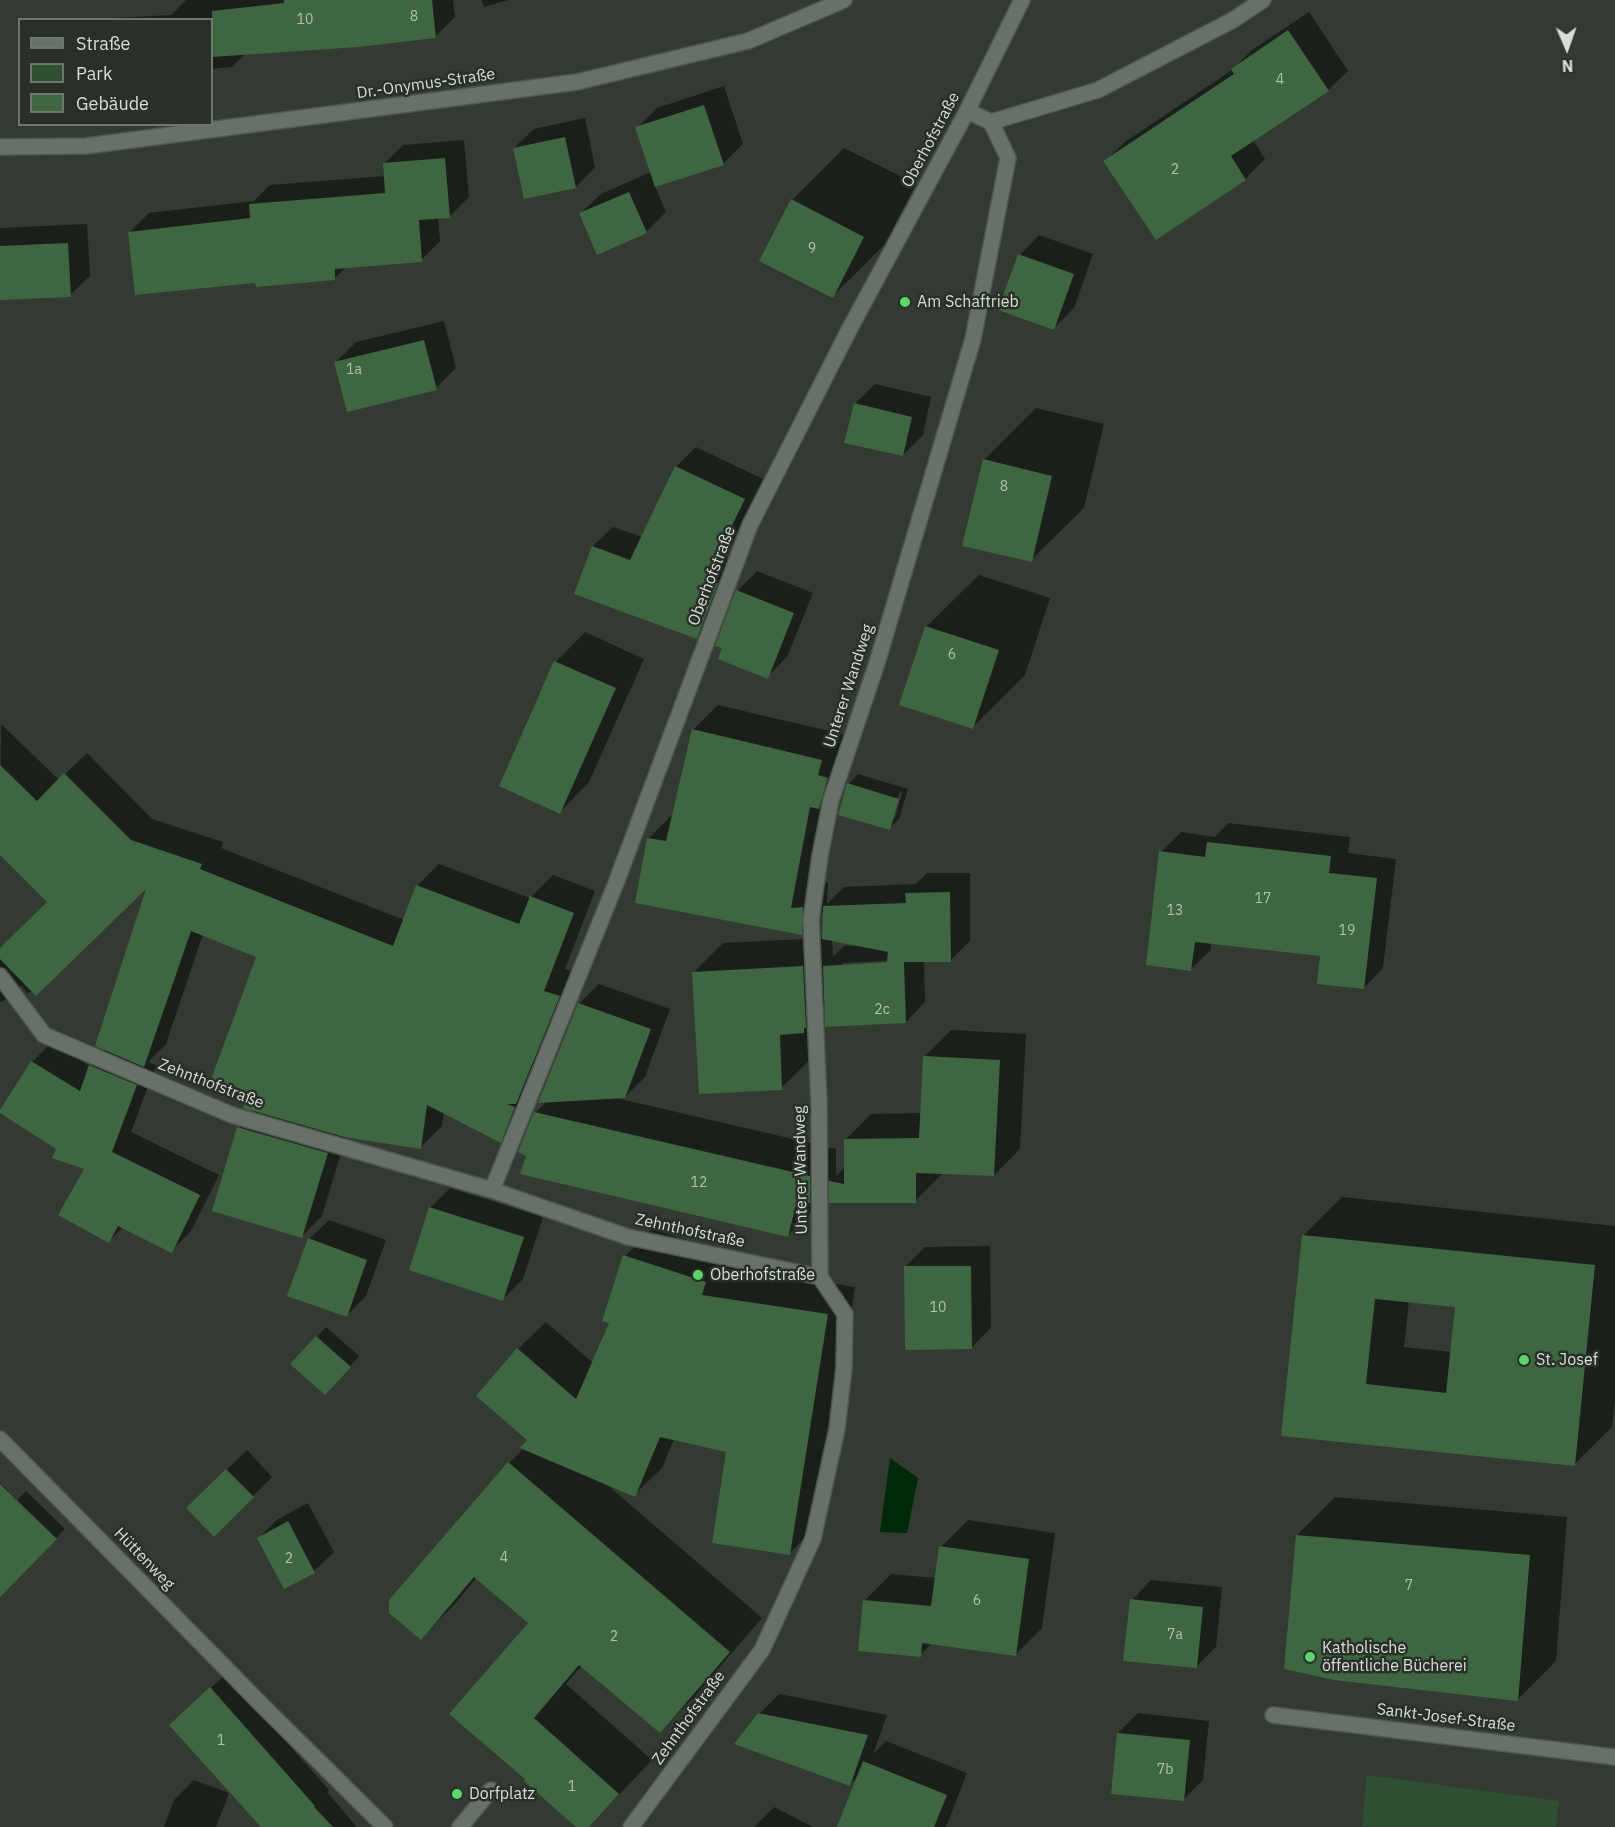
<!DOCTYPE html>
<html>
<head>
<meta charset="utf-8">
<style>
	body { margin:0 }
	#map { position:relative; width:1615px; height:1827px; overflow:hidden; background:#323a32; font-family:"IBM Plex Sans",sans-serif }
	canvas { display:block }
	.legend { position:absolute; left:18px; top:18px; width:195px; height:108px; box-sizing:border-box; background:#283028; border:2px solid #6e766f; margin:0; padding:8px 10px; list-style:none; font-size:18px; color:#d8ded9 }
	.legend li { display:flex; align-items:center; gap:12px; height:30px }
	.legend b { width:30px; border:2px solid #6e766f }
	.north { position:absolute; left:1537px; top:18px; width:60px; height:60px; -webkit-text-stroke:4px #283028; paint-order:stroke; rotate:178deg; font-size:16px; font-weight:700; line-height:24px; text-align:center; color:#d8ded9 }
	.north::after { content:''; display:block; margin:auto; width:21px; height:27px; background:#d8ded9; clip-path:polygon(50% 0,100% 100%,50% 72%,0 100%) }
</style>
</head>
<body>
<div id="map">
<canvas width="1615" height="1827"></canvas>
<ul class="legend">
<li><b style="height:8px;background:#687168"></b>Straße</li>
<li><b style="height:16px;background:#2f4f32"></b>Park</li>
<li><b style="height:16px;background:#3e6741"></b>Gebäude</li>
</ul>
<div class="north">N</div>
</div>
<script>
const context = document.querySelector('canvas').getContext('2d');
context.lineJoin = 'round';
function fillPath(path, color) {
  context.fillStyle = color;
  context.fill(path, 'evenodd');
}
function shape(rows) {
  const path = new Path2D();
  for (const r of rows) {
    path.moveTo(r[0], r[1]);
    for (let i = 2; i < r.length; i += 2) path.lineTo(r[i], r[i + 1]);
  }
  return path;
}
function strokePath(path, color, width, dash) {
  context.strokeStyle = color;
  context.lineWidth = width;
  context.lineCap = dash ? 'butt' : 'round';
  context.setLineDash(dash || []);
  context.stroke(path);
}
function write(font, color, halo, rows, align = 'center') {
  context.font = font + ' "IBM Plex Sans",sans-serif';
  context.lineWidth = 5;
  context.setLineDash([]);
  context.textBaseline = 'middle';
  context.strokeStyle = halo;
  context.fillStyle = color;
  for (const [text, x, y, turn = 0] of rows) {
    context.save();
    context.translate(x, y);
    context.rotate((+turn || 0) * Math.PI / 180);
    context.textAlign = isNaN(turn) ? turn : align;
    if (halo) context.strokeText(text, 0, 0);
    context.fillText(text, 0, 0);
    context.restore();
  }
}
const green = shape([
	[1367,1775,1559,1801,1556,1827,1362,1827]
]);
const water = shape([
	[890,1458,918,1478,907,1533,880,1532]
]);
const shadow = shape([
	[186,0,453,0,455,17,435,37,246,53,232,67,212,69,212,20,75,20,171,15],
	[482,0,508,0,484,7],
	[1309,12,1348,71,1328,90,1253,140,1265,159,1245,179,1156,238,1105,161,1125,142,1232,70,1252,50],
	[724,86,743,144,723,164,655,186,666,212,646,232,581,213,601,194,651,172,637,128,657,108],
	[585,118,595,167,576,187,514,148,534,129],
	[464,140,469,197,450,216,438,217,440,241,421,260,347,266,335,278,257,281,130,232,149,213,254,201,270,185,385,176,384,164,403,145],
	[844,148,916,184,885,244,833,296,792,200],
	[87,224,90,276,70,295,0,290,0,228],
	[1039,235,1093,254,1074,308,1054,328,1020,255],
	[444,321,456,368,436,388,336,362,356,342],
	[875,384,931,397,923,435,903,455,855,404],
	[1036,408,1104,424,1084,508,1031,560,984,460],
	[696,447,763,479,725,558,737,563,716,618,697,637,576,593,593,546,613,527,642,537,676,467],
	[757,571,813,593,787,657,767,677,737,591],
	[979,575,1050,598,1025,675,973,727,926,627],
	[585,632,644,659,589,782,560,812,556,662],
	[718,705,846,735,815,883,828,883,827,904,844,887,916,884,927,873,970,873,970,941,950,961,924,961,925,1002,906,1022,826,1009,809,1026,811,1059,781,1088,694,972,723,943,823,938,824,911,801,933,649,838,674,813,693,730],
	[832,939,859,946,844,946,833,957],
	[899,960,899,963,843,966,843,963],
	[1,724,59,780,87,753,152,819,223,842,221,848,404,920,417,886,439,864,530,898,553,875,595,891,565,969,580,974,522,1119,500,1141,444,1112,442,1126,420,1148,346,1136,322,1216,302,1236,239,1127,256,1110,248,1097,258,956,203,934,166,1044,148,1062,156,1065,131,1132,219,1175,191,1231,171,1251,123,1227,109,1241,86,1169,58,1148,32,1062,52,1042,90,1066,106,1049,149,884,40,989,27,993,21,985,6,1000,0,1002,0,949,49,902,0,853],
	[858,774,908,789,899,819,889,828,848,784],
	[900,791,902,792,895,819,891,819],
	[1228,823,1350,837,1348,853,1396,859,1383,968,1364,988,1321,955,1211,942,1211,950,1191,969,1161,852,1181,832,1215,837],
	[599,984,670,1009,645,1077,625,1097,616,1098,836,1149,836,1176,845,1167,845,1140,871,1114,922,1113,925,1056,951,1030,1026,1034,1020,1149,994,1175,941,1172,941,1175,915,1201,831,1202,831,1180,818,1193,815,1208,788,1235,528,1155,535,1113,547,1101,579,1004],
	[450,1188,543,1217,523,1279,503,1299,430,1208],
	[1342,1197,1615,1226,1615,1400,1612,1427,1574,1465,1283,1434,1304,1235],
	[1409,1301,1457,1305,1452,1352,1404,1347],
	[329,1220,386,1240,366,1296,346,1316,309,1239],
	[652,1229,733,1255,729,1267,855,1287,817,1525,790,1553,728,1451,674,1439,662,1468,634,1495,605,1483,762,1618,693,1698,659,1731,582,1665,566,1684,652,1760,588,1827,578,1827,528,1779,530,1622,477,1577,454,1605,420,1638,509,1463,524,1448,529,1440,518,1349,546,1322,593,1363,611,1322,625,1256],
	[990,1246,991,1328,971,1348,905,1267,925,1247],
	[326,1327,359,1356,335,1383,317,1337],
	[247,1450,272,1477,214,1535,188,1508],
	[0,1483,17,1500,26,1491,65,1529,0,1595],
	[1335,1497,1567,1517,1556,1661,1518,1699,1297,1535],
	[308,1503,334,1552,314,1571,285,1587,259,1538,278,1519],
	[968,1520,1055,1533,1042,1628,1015,1655,932,1643,920,1655,864,1601,891,1574,936,1578,941,1547],
	[1151,1580,1222,1587,1216,1647,1197,1666,1132,1600],
	[226,1674,329,1790,327,1792,357,1827,263,1827,185,1711],
	[779,1694,887,1715,873,1754,886,1741,967,1773,946,1827,839,1827,860,1774,849,1785,759,1714],
	[1138,1713,1209,1721,1203,1780,1183,1800,1118,1733],
	[194,1780,229,1793,216,1827,164,1827,174,1800],
	[774,1807,813,1827,754,1827]
]);
const building = shape([
	[284,0,432,0,436,38,358,47,212,57,212,11,284,3],
	[1288,30,1329,91,1231,156,1246,180,1156,240,1103,161,1234,74,1231,69],
	[704,105,724,165,655,187,635,127],
	[565,137,576,188,524,199,513,148],
	[445,158,450,218,419,220,422,262,335,269,335,280,256,287,255,283,135,295,128,232,250,218,249,204,385,193,383,163],
	[629,192,647,233,597,255,579,213],
	[791,199,864,237,833,298,759,261],
	[68,243,71,297,0,300,0,246],
	[1018,254,1074,274,1054,330,998,310],
	[424,340,437,390,347,412,334,362],
	[854,403,912,417,903,456,844,443],
	[983,459,1052,476,1032,562,962,546],
	[675,466,745,499,706,578,718,583,697,639,574,594,592,546,630,560],
	[736,590,794,613,768,679,718,659,722,648,715,646],
	[925,626,999,650,973,729,899,705],
	[554,661,616,688,560,814,499,786],
	[692,729,822,760,818,775,828,778,819,809,810,807,791,908,803,907,802,935,635,903,647,838,666,841],
	[0,765,37,801,64,773,131,840,202,864,200,869,393,946,416,885,519,924,530,896,574,913,544,991,560,996,516,1104,507,1104,515,1107,501,1143,427,1105,421,1149,344,1137,243,1108,246,1098,209,1085,256,957,191,931,144,1067,95,1046,146,889,36,996,0,959,0,948,47,902,0,855],
	[847,783,899,799,890,830,838,815],
	[1207,842,1331,856,1329,873,1377,878,1364,989,1317,984,1320,956,1195,942,1191,971,1146,965,1159,851,1205,857],
	[950,892,951,962,904,962,906,1023,825,1027,823,966,891,962,887,962,888,952,822,939,823,906,906,903,905,893],
	[803,966,806,1028,804,1028,804,1033,780,1035,782,1090,699,1094,692,972],
	[578,1003,651,1029,625,1098,538,1103],
	[923,1056,1000,1060,994,1176,916,1173,916,1203,829,1203,829,1181,844,1184,844,1139,919,1138],
	[31,1061,80,1091,89,1065,137,1085,112,1152,200,1195,172,1253,118,1226,109,1243,58,1215,84,1169,52,1158,56,1149,0,1113,0,1110],
	[534,1112,810,1176,810,1203,796,1204,788,1237,520,1174,526,1156,518,1152],
	[237,1127,328,1153,302,1238,212,1211],
	[429,1207,524,1237,503,1301,409,1270],
	[1302,1235,1595,1265,1575,1466,1281,1436],
	[1375,1299,1455,1307,1446,1393,1366,1384],
	[308,1238,367,1260,347,1317,287,1296],
	[623,1255,706,1282,702,1295,828,1314,790,1555,712,1543,726,1452,660,1437,635,1497,520,1448,527,1440,476,1396,517,1348,576,1399,609,1323,602,1321],
	[904,1266,971,1266,972,1349,905,1350],
	[316,1336,351,1367,325,1395,290,1364],
	[508,1462,730,1652,660,1733,579,1665,534,1718,619,1794,589,1827,576,1827,524,1781,525,1779,449,1714,528,1623,474,1577,421,1640,389,1613,389,1600],
	[226,1469,254,1497,214,1537,186,1508],
	[0,1484,57,1539,0,1597],
	[288,1521,315,1573,284,1589,257,1538],
	[1296,1535,1530,1555,1518,1701,1334,1680,1284,1669],
	[939,1546,1029,1559,1016,1656,922,1643,921,1657,858,1651,863,1600,931,1606],
	[1130,1599,1203,1607,1197,1668,1123,1661],
	[210,1687,315,1806,314,1807,333,1827,261,1827,169,1725],
	[758,1713,868,1735,850,1786,734,1744],
	[1117,1733,1190,1740,1184,1801,1111,1794],
	[863,1761,947,1795,934,1827,837,1827]
]);
const minor = shape([
	[967,111,991,122,1098,90,1233,20,1263,0],
	[0,147,86,146,577,82,748,41,844,0],
	[0,976,44,1035,232,1115,492,1190,628,1237,820,1277,845,1314,844,1368,837,1429,813,1539,762,1650,631,1827],
	[492,1190,616,883,750,525,849,330,967,111,1022,0],
	[820,1277,819,1103,811,920,820,856,831,800,877,663,973,339,1008,158,991,122],
	[0,1439,262,1705,385,1827],
	[1273,1715,1615,1757],
	[460,1827,491,1790]
]);
const markers = [
	[905,302,6,"#5dd56d"],
	[698,1275,6,"#5dd56d"],
	[1524,1360,6,"#5dd56d"],
	[1310,1657,6,"#5dd56d"],
	[457,1794,6,"#5dd56d"]
];
const numberNames = [
	["8",414,17],
	["10",305,20],
	["4",1280,80],
	["2",1175,170],
	["9",812,249],
	["1a",354,370],
	["8",1004,487],
	["6",952,655],
	["17",1263,899],
	["13",1175,911],
	["19",1347,931],
	["2c",882,1010],
	["12",699,1183],
	["10",938,1308],
	["4",504,1558],
	["2",289,1559],
	["7",1409,1586],
	["6",977,1601],
	["7a",1175,1635],
	["2",614,1637],
	["1",221,1741],
	["7b",1165,1770],
	["1",572,1787]
];
const streetNames = [
	["Dr.-Onymus-Straße",426,84,-8],
	["Oberhofstraße",931,140,-62],
	["Oberhofstraße",712,576,-69],
	["Unterer Wandweg",849,686,-72],
	["Zehnthofstraße",211,1084,21],
	["Unterer Wandweg",801,1170,-91],
	["Zehnthofstraße",690,1231,12],
	["Hüttenweg",144,1559,46],
	["Zehnthofstraße",689,1718,-54],
	["Sankt-Josef-Straße",1446,1718,7]
];
const poiNames = [
	["Am Schaftrieb",917,302],
	["Oberhofstraße",710,1275],
	["St. Josef",1536,1360],
	["Katholische",1322,1648],
	["öffentliche Bücherei",1322,1666],
	["Dorfplatz",469,1794]
];
fillPath(green, '#2f4f32');
fillPath(water, '#002a07');
fillPath(shadow, '#0007');
fillPath(building, '#3e6741');
strokePath(minor, '#4f564f', 18);
strokePath(minor, '#687168', 15);
for (const [x, y, r, color] of markers) {
  const dot = new Path2D();
  dot.arc(x, y, r, 0, 2 * Math.PI);
  context.fillStyle = color;
  context.fill(dot);
  strokePath(dot, '#283028', 2);
}
write('14px', '#b2c0b3', null, numberNames);
write('16px', '#d8ded9', '#283028', streetNames);
write('16px', '#d8ded9', '#283028', poiNames, 'left');
</script>
</body>
</html>
